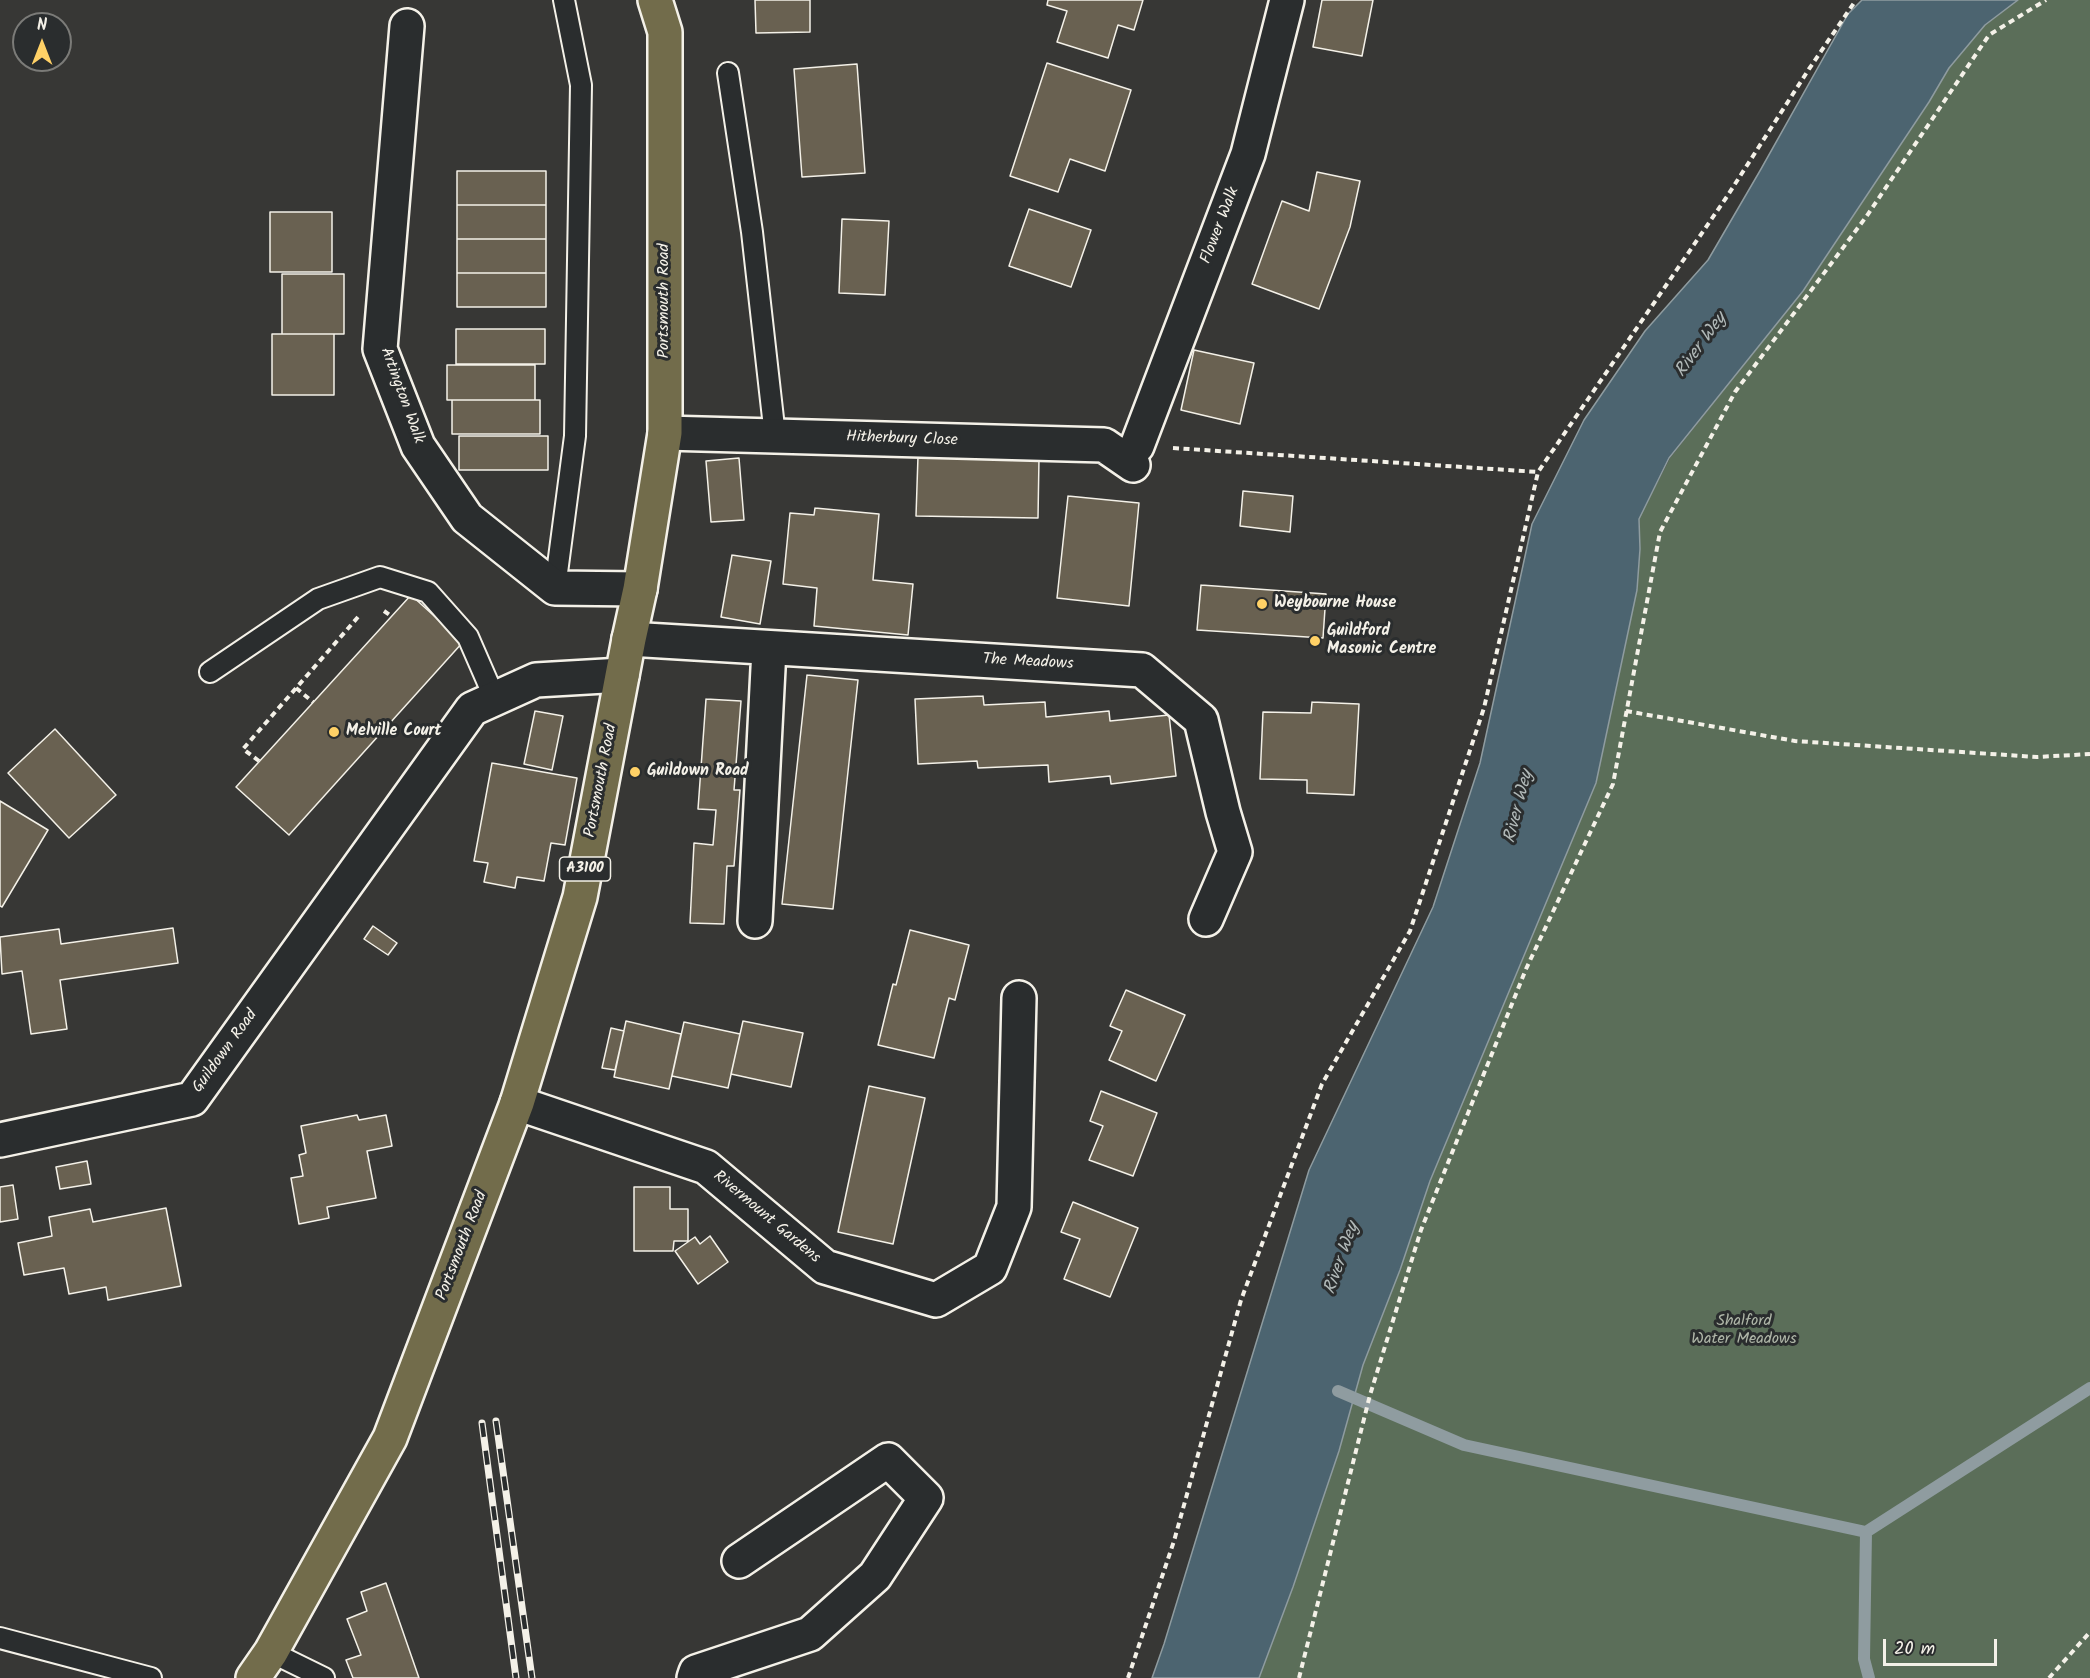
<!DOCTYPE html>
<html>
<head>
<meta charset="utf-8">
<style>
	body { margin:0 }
	#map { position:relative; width:2090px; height:1678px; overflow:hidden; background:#373735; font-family:Kalam,sans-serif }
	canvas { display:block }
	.north { position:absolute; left:12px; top:12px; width:60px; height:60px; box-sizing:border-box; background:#2a2d2e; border:2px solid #7b7b78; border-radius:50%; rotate:0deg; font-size:16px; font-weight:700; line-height:24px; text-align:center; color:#f4f1e8 }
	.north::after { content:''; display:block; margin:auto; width:21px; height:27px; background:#ffd166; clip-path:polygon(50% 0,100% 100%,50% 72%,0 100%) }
	.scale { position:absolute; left:1883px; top:1639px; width:114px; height:27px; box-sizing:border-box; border:3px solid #f4f1e8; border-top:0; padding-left:8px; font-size:18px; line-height:21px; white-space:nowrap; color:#f4f1e8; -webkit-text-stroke:4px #2a2d2e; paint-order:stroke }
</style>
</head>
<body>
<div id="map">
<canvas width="2090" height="1678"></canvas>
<div class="north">N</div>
<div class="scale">20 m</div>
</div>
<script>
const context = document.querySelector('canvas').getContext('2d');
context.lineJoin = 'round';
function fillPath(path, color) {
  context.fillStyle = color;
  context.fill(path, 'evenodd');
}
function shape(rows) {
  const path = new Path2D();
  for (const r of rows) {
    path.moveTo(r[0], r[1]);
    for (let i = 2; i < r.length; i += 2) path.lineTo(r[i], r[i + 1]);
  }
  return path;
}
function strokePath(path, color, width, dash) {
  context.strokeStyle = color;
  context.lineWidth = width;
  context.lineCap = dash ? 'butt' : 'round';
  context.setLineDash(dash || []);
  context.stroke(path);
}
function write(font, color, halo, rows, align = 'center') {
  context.font = font + ' Kalam,sans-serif';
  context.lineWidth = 6;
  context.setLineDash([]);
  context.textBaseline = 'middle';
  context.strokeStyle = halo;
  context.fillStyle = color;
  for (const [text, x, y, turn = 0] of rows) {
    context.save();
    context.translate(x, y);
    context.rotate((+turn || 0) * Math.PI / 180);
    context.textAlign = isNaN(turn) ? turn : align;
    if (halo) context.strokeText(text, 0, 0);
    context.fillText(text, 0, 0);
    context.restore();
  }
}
const green = shape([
	[2018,0,2090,0,2090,1678,1259,1678,1293,1587,1339,1451,1363,1365,1400,1270,1430,1181,1596,783,1637,590,1640,549,1639,519,1670,458,1803,291,1929,102,1949,68,1985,25]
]);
const water = shape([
	[1862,0,2018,0,1985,25,1949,68,1929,102,1803,291,1669,458,1639,519,1640,549,1637,590,1596,783,1430,1181,1400,1270,1363,1365,1339,1451,1293,1587,1259,1678,1152,1678,1164,1644,1309,1170,1433,907,1480,763,1532,524,1584,420,1645,331,1708,260,1761,169,1848,14,1862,0]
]);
const stream = shape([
	[1338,1391,1464,1445,1866,1532,1864,1659,1869,1678],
	[1866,1532,2090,1388]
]);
const building = shape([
	[755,0,810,0,810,32,756,33,755,0],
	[1048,0,1143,0,1134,30,1118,25,1108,58,1057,42,1067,11,1047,5,1048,0],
	[1322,0,1373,0,1362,56,1313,47,1322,0],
	[1047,63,1131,90,1105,171,1070,159,1058,192,1010,176,1047,63],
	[857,64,865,173,802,177,794,69,857,64],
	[457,171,546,171,546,205,457,205,457,171],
	[1317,172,1360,181,1350,227,1319,309,1252,284,1282,201,1309,211,1317,172],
	[457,205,546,205,546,239,457,239,457,205],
	[1029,209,1091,230,1071,287,1009,266,1029,209],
	[270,212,332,212,332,272,270,272,270,212],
	[842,219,889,221,885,295,839,293,842,219],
	[457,239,546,239,546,273,457,273,457,239],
	[457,273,546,273,546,307,457,307,457,273],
	[282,274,344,274,344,334,282,334,282,274],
	[456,329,545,329,545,364,456,364,456,329],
	[272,334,334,334,334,395,272,395,272,334],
	[1194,350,1254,363,1240,424,1181,410,1194,350],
	[447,365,535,365,535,400,447,400,447,365],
	[452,400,540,400,540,434,452,434,452,400],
	[459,436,548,436,548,470,459,470,459,436],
	[918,456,1039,458,1038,518,916,516,918,456],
	[739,458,744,520,711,522,706,461,739,458],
	[1243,491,1293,496,1290,532,1240,526,1243,491],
	[1068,496,1139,503,1129,606,1057,598,1068,496],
	[815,508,879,514,873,580,913,584,908,635,814,626,817,588,783,584,790,513,814,515,815,508],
	[732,555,771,561,760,624,721,617,732,555],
	[1201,585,1326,594,1323,638,1197,630,1201,585],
	[411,595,463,642,289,835,236,787,411,595],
	[807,675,858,680,833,909,782,904,807,675],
	[983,696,984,705,1045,702,1046,717,1109,711,1110,721,1169,715,1176,776,1111,784,1110,776,1049,782,1048,765,978,768,977,761,918,764,915,699,983,696],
	[706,699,741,701,734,790,740,790,734,866,727,866,724,924,690,923,694,843,713,845,716,810,698,809,706,699],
	[1312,702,1359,704,1354,795,1307,793,1307,780,1260,779,1263,712,1311,713,1312,702],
	[535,711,563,716,552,770,524,764,535,711],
	[55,729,116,795,69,838,8,773,55,729],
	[492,763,577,778,565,845,551,843,544,881,517,877,515,888,484,882,488,863,474,861,492,763],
	[0,801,48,830,2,907,0,906,0,801],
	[373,926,397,943,388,955,364,939,373,926],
	[173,928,178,963,60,980,67,1029,31,1034,22,971,2,974,0,937,59,929,61,944,173,928],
	[910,930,969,945,955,1000,949,998,934,1058,878,1045,893,984,896,985,910,930],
	[1126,990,1185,1015,1156,1081,1109,1060,1122,1031,1110,1026,1126,990],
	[626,1021,681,1034,669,1089,614,1077,626,1021],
	[743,1021,803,1033,791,1087,731,1074,743,1021],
	[684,1022,740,1034,728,1088,672,1076,684,1022],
	[611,1028,624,1031,615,1070,602,1068,611,1028],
	[869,1086,925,1098,893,1244,838,1232,869,1086],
	[1101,1091,1157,1113,1133,1176,1089,1160,1103,1126,1090,1121,1101,1091],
	[357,1115,359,1120,386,1115,392,1146,367,1151,376,1198,327,1207,329,1218,299,1224,291,1178,303,1176,299,1155,306,1153,301,1126,357,1115],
	[87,1161,91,1184,60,1189,56,1167,87,1161],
	[13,1185,18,1219,0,1222,0,1187,13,1185],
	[634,1187,670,1187,670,1209,688,1209,688,1241,674,1241,673,1251,634,1251,634,1187],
	[1073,1202,1138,1228,1110,1297,1064,1279,1080,1239,1061,1232,1073,1202],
	[166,1208,181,1286,108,1300,106,1287,69,1294,64,1268,24,1275,18,1243,52,1236,49,1217,90,1209,93,1222,166,1208],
	[710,1236,728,1262,698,1284,675,1251,695,1237,700,1244,710,1236],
	[386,1583,419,1678,353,1678,346,1660,361,1655,347,1619,367,1611,361,1592,386,1583]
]);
const path = shape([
	[1173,448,1538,472],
	[384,611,391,616],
	[296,688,313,702],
	[1626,711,1795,741,2037,757,2090,754],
	[259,761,243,749,358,617],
	[1128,1678,1174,1541,1241,1300,1322,1084,1410,931,1484,708,1538,472,1726,198,1809,69,1856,0],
	[1299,1678,1370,1395,1421,1230,1526,969,1613,784,1660,532,1735,392,1866,217,1989,35,2046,0],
	[2049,1678,2090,1632]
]);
const service = shape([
	[728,73,752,232,775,436],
	[555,588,575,436,581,85,564,0],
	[210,672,318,599,380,577,428,592,468,637,495,699],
	[0,1638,151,1678],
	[271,1652,324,1678]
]);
const minor = shape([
	[407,26,380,349,418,446,467,518,555,588,640,589],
	[665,433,1104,445,1133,465],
	[1137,446,1248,154,1287,0],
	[629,639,1142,670,1201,720,1223,812,1235,852,1206,919],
	[755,921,769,649],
	[517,1103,706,1167,825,1267,936,1300,990,1268,1014,1207,1019,998],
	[0,1140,192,1099,472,709,536,680,622,675],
	[694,1678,696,1672,810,1634,875,1576,926,1498,888,1460,739,1561]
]);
const primary = shape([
	[253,1678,271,1652,390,1438,517,1103,580,897,629,639,640,589,665,433,665,32,655,0]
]);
const rail = shape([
	[496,1421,532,1678],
	[482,1423,516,1678]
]);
const markers = [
	[1262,604,6,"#ffd166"],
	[1315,641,6,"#ffd166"],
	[334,732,6,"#ffd166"],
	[635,772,6,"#ffd166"]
];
const shields = [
	[585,869,51]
];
const shieldNames = [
	["A3100",585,869]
];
const streetNames = [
	["Flower Walk",1221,226,-69],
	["Portsmouth Road",665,301,-90],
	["Artington Walk",401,396,70],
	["Hitherbury Close",902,440,2],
	["The Meadows",1028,663,3],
	["Portsmouth Road",602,781,-79],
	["Guildown Road",226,1052,-54],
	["Rivermount Gardens",766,1218,40],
	["Portsmouth Road",463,1246,-69]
];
const poiNames = [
	["Weybourne House",1274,604],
	["Guildford",1327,632],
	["Masonic Centre",1327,650],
	["Melville Court",346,732],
	["Guildown Road",647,772]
];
const parkNames = [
	["Shalford",1744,1322],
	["Water Meadows",1744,1340]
];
const waterNames = [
	["River Wey",1702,346,-54],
	["River Wey",1520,807,-76],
	["River Wey",1343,1259,-71]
];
fillPath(green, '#5b6e59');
fillPath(water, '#4c6470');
strokePath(water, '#8f9ca0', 1.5);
strokePath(stream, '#8f9ca0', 12);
fillPath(building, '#696151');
strokePath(building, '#f4f1e8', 1.5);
strokePath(service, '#f4f1e8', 24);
strokePath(minor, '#f4f1e8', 38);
strokePath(primary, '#f4f1e8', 38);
strokePath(path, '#f4f1e8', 4, [6, 4.5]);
strokePath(service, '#2a2d2e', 20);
strokePath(minor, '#2a2d2e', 33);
strokePath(primary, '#726c4b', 33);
strokePath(rail, '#f4f1e8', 7);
strokePath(rail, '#2a2d2e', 4.5, [14]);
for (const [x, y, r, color] of markers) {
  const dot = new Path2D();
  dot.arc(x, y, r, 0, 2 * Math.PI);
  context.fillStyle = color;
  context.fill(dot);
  strokePath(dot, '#2a2d2e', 2);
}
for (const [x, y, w] of shields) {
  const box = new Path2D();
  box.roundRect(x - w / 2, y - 12, w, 24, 4.5);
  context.fillStyle = '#2a2d2e';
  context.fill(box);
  strokePath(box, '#f4f1e8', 1.5);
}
write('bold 15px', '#f4f1e8', null, shieldNames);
write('16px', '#f4f1e8', '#2a2d2e', streetNames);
write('bold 16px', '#f4f1e8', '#2a2d2e', poiNames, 'left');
write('16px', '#afb6a8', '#2a2d2e', parkNames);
write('italic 18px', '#b1b9b8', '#2a2d2e', waterNames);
</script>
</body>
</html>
